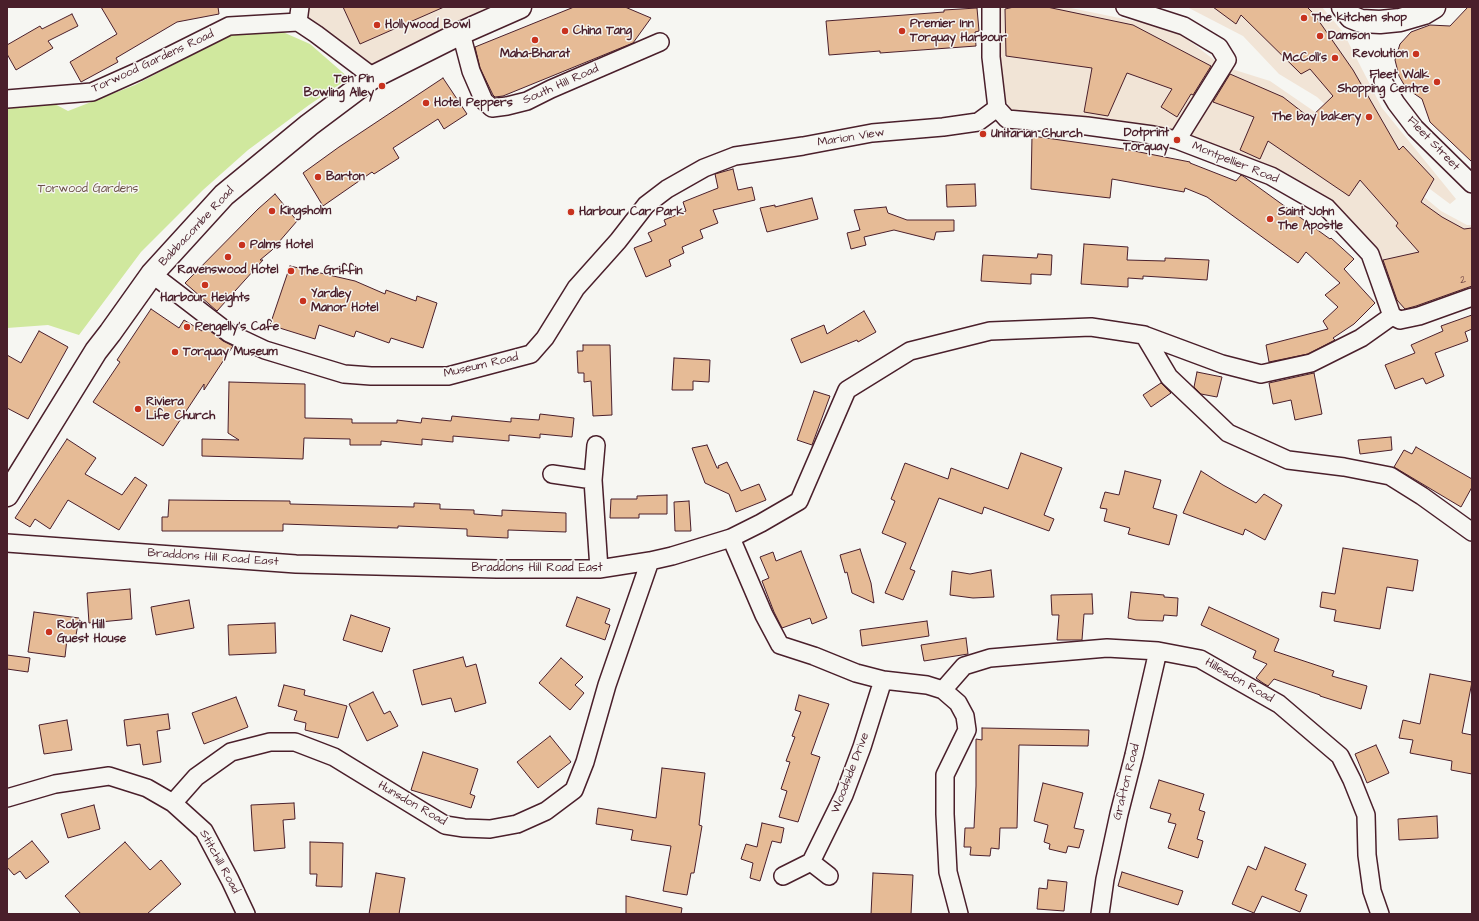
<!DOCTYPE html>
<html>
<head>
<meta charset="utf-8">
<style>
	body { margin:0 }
	#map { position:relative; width:1479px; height:921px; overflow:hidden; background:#f6f6f2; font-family:"Architects Daughter",sans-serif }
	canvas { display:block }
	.frame { position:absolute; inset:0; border:8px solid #4a1f2b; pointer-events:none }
</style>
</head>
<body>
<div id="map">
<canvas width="1479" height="921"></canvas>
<div class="frame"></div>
</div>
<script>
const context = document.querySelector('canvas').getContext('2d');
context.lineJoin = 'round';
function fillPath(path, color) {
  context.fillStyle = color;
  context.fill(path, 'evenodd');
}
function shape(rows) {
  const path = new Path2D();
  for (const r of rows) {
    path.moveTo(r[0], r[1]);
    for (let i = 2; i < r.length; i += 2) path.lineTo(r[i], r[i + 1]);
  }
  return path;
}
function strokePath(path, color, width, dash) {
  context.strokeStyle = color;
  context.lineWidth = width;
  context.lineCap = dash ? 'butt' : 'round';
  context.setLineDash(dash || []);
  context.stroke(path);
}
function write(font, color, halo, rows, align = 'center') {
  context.font = font + ' "Architects Daughter",sans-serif';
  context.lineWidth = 3;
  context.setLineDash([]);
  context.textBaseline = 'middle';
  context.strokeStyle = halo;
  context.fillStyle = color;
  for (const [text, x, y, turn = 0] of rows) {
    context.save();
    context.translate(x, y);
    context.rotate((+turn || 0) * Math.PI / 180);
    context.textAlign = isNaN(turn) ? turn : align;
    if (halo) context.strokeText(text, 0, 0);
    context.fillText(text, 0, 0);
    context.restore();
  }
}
const built = shape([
	[300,7,520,7,373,77,316,34],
	[1001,7,1066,7,1134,21,1169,25,1222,66,1270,81,1331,123,1395,173,1441,211,1467,225,1472,225,1472,291,1405,314,1387,294,1332,205,1236,153,1178,132,1014,114,1006,101,1000,56],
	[1187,7,1322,7,1343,32,1382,108,1456,199,1450,204,1363,139,1317,97,1279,74,1243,36]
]);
const green = shape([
	[276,29,310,44,349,78,309,105,248,150,203,190,141,252,79,335,48,325,7,328,7,109,20,103,51,102,68,111,135,85,232,34]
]);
const building = shape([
	[101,7,218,7,219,14,177,22,116,58,118,62,81,82,70,62,117,34,101,7],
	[343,7,444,7,360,44,343,7],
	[574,7,625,7,651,18,633,43,503,96,495,97,493,95,480,68,475,47,574,7],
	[1014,7,1047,7,1133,25,1211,66,1193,95,1191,94,1177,117,1161,107,1172,89,1127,73,1108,116,1084,112,1092,68,1006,56,1005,9,1014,7],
	[1213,7,1307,7,1314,14,1353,70,1399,150,1403,146,1434,179,1421,202,1442,217,1464,229,1472,228,1472,286,1416,306,1405,309,1397,300,1383,260,1419,252,1396,226,1398,223,1360,180,1349,196,1268,141,1260,159,1240,150,1254,117,1213,102,1230,74,1283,97,1310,118,1333,96,1310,69,1301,74,1241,15,1236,24,1213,7],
	[1468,7,1472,7,1472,162,1430,122,1422,99,1406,88,1399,76,1395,60,1400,44,1411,32,1430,25,1450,26,1468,7],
	[977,8,979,31,975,32,976,46,880,53,880,51,829,55,826,21,944,12,944,10,977,8],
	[72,14,78,26,48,41,53,48,16,70,7,54,7,45,40,26,42,29,72,14],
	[443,78,467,114,444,129,438,119,393,148,399,158,374,174,372,172,323,206,303,173,339,147,443,78],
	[1032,136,1124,149,1190,162,1190,163,1236,181,1241,175,1243,176,1330,239,1331,238,1354,259,1344,269,1375,303,1354,324,1333,338,1335,340,1308,354,1269,362,1266,345,1328,329,1323,321,1338,307,1325,295,1340,283,1306,252,1298,263,1207,197,1185,188,1184,192,1112,179,1110,198,1031,189,1032,136],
	[733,169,738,190,752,187,755,200,713,210,718,223,700,230,703,238,682,247,684,253,669,260,671,266,646,277,634,248,652,241,648,233,666,225,664,220,686,211,683,202,718,188,715,174,733,169],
	[975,184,976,206,947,207,946,185,975,184],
	[275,194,297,221,272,250,260,260,263,260,217,311,185,283,258,209,275,194],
	[812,198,818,219,767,232,760,208,775,205,775,207,812,198],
	[886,207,888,213,907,220,954,220,954,231,936,232,934,240,894,230,864,237,866,245,851,249,847,233,860,230,854,210,886,207],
	[1084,244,1128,247,1127,260,1165,261,1165,258,1209,260,1207,280,1143,276,1143,279,1128,278,1128,287,1081,284,1084,244],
	[1038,254,1052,255,1051,275,1031,274,1031,284,981,281,983,255,1037,258,1038,254],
	[290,266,355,281,385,294,386,290,416,301,417,296,437,303,423,348,391,338,389,343,356,331,354,337,319,325,315,339,270,325,290,266],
	[151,309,179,328,184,320,202,331,205,327,223,341,233,346,204,390,204,384,163,446,93,402,120,362,117,360,151,309],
	[864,311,876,332,858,342,857,340,801,363,791,339,824,325,827,334,864,311],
	[1472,315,1472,329,1465,332,1468,341,1435,353,1444,376,1426,384,1423,378,1395,389,1385,365,1415,353,1411,345,1443,331,1441,326,1472,315],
	[39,331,68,347,28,419,7,408,7,355,21,363,39,331],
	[583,345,610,345,612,415,593,416,591,381,584,382,584,373,578,373,577,351,583,351,583,345],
	[674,358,710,360,709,382,693,381,693,390,672,390,674,358],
	[1197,372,1222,377,1217,397,1201,394,1194,387,1197,372],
	[1314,373,1322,414,1295,420,1291,400,1273,404,1269,383,1314,373],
	[229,382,305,384,305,418,352,419,352,423,397,423,397,420,421,423,422,418,451,421,452,416,511,422,511,418,539,420,540,414,574,418,572,437,540,434,540,438,509,435,509,441,453,436,453,442,422,439,422,445,381,441,381,445,350,445,350,439,304,438,303,459,202,456,202,439,239,440,228,433,229,382],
	[1161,383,1171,393,1151,407,1143,395,1161,383],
	[814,391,830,396,812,445,797,440,814,391],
	[1391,437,1392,450,1360,454,1358,440,1391,437],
	[67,439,96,458,85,474,122,495,135,477,147,485,119,530,68,500,50,529,35,519,30,527,15,518,67,439],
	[707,445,717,468,719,468,718,466,727,462,741,491,759,484,766,500,736,512,729,494,705,483,692,448,707,445],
	[1416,447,1472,479,1472,487,1461,507,1394,467,1404,450,1412,454,1416,447],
	[1021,453,1062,468,1044,515,1054,519,1049,531,984,507,982,514,939,498,910,569,915,571,903,600,885,593,906,543,882,533,895,501,891,499,905,463,948,479,951,468,1008,489,1021,453],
	[1125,471,1161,480,1153,508,1177,515,1169,545,1128,534,1130,528,1104,521,1107,509,1100,508,1105,492,1119,495,1125,471],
	[1201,471,1223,485,1256,503,1264,494,1282,505,1265,540,1245,529,1243,535,1183,513,1201,471],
	[667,495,667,514,639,514,639,518,610,518,611,499,637,499,637,496,667,495],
	[169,500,290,501,290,504,414,507,414,503,440,504,440,509,474,510,474,514,502,516,502,510,566,513,566,532,508,530,508,538,467,536,467,529,398,526,398,528,283,524,283,531,162,531,162,517,168,517,169,500],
	[689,501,691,531,675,531,674,502,689,501],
	[1343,548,1418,560,1413,591,1387,587,1380,629,1334,621,1336,610,1320,607,1322,592,1335,594,1343,548],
	[860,549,871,583,874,603,852,593,847,572,845,573,840,555,860,549],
	[801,551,827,618,812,624,810,618,782,628,774,612,762,581,769,578,760,557,773,552,776,561,801,551],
	[991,570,994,597,973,598,950,595,952,571,970,574,991,570],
	[130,589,132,619,89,623,87,593,130,589],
	[1131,592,1164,595,1164,597,1178,598,1177,616,1164,615,1163,621,1136,620,1128,618,1131,592],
	[1092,594,1093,614,1084,614,1082,640,1057,640,1059,615,1052,615,1051,595,1092,594],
	[577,597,610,609,605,623,610,625,605,640,566,626,577,597],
	[189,600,194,628,156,635,151,607,189,600],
	[1209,607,1279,639,1274,651,1334,671,1332,676,1367,686,1361,709,1320,696,1320,695,1274,679,1268,686,1263,683,1256,678,1267,664,1253,658,1256,651,1201,625,1209,607],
	[34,612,79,618,75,641,67,639,65,657,28,652,34,612],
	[351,615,390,628,382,652,343,640,351,615],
	[927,621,929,636,862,646,860,630,927,621],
	[275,623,276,653,229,655,228,625,275,623],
	[966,638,968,654,924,661,921,645,966,638],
	[7,655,30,658,28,672,7,669,7,655],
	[463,657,466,667,476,664,486,703,455,712,451,698,422,705,413,670,463,657],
	[561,658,583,677,575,685,584,693,570,710,539,683,561,658],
	[1430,674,1472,682,1462,733,1472,735,1472,774,1451,770,1452,761,1410,753,1413,740,1399,738,1403,720,1420,724,1430,674],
	[284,685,305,690,304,695,347,706,338,738,305,730,306,723,294,720,297,711,278,706,284,685],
	[373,692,384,714,390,711,398,726,367,741,349,704,373,692],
	[799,695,829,704,811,754,820,757,798,822,779,817,787,791,781,789,790,762,786,761,795,737,792,736,801,712,795,710,799,695],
	[236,697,248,727,204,744,192,713,236,697],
	[168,714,170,729,157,731,161,762,143,765,140,744,127,746,124,720,168,714],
	[67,720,72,750,44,754,39,725,67,720],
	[982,728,1089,730,1088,746,1019,745,1017,828,1000,828,999,849,991,848,990,856,970,855,971,847,964,847,965,828,974,828,976,786,976,739,982,740,982,728],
	[550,736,571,762,538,788,517,762,550,736],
	[1376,745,1389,773,1367,783,1355,754,1376,745],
	[423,752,478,769,470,794,475,796,471,808,411,790,423,752],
	[662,768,705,773,699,825,702,826,694,873,691,873,687,895,663,891,671,846,631,840,633,830,596,824,598,808,656,818,662,768],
	[1159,780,1204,794,1199,810,1205,812,1197,839,1203,841,1198,858,1168,848,1176,824,1168,822,1171,814,1150,808,1159,780],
	[1043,783,1083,793,1074,828,1084,830,1079,848,1068,846,1066,853,1049,849,1050,844,1044,842,1048,825,1034,821,1043,783],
	[294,803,295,819,283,820,285,848,254,851,251,805,294,803],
	[94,805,100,829,68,838,61,814,94,805],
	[1437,816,1438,838,1399,840,1398,819,1437,816],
	[762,823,784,828,781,843,772,841,760,881,750,878,753,863,741,859,746,844,757,847,762,823],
	[32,841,49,862,26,879,20,871,14,875,7,867,7,860,32,841],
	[125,842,150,870,161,860,181,884,147,914,81,914,65,896,125,842],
	[310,842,343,843,342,887,316,886,317,874,310,874,310,842],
	[1265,847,1306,864,1295,890,1307,895,1300,912,1262,896,1254,913,1232,904,1248,866,1256,870,1265,847],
	[1122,872,1183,891,1178,905,1118,886,1122,872],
	[376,873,405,878,399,914,369,914,376,873],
	[873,873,913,875,911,914,871,914,873,873],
	[1048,880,1067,882,1064,911,1037,909,1039,888,1047,889,1048,880],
	[626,896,682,908,681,914,626,914,626,896]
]);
const minor = shape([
	[991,7,991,57,997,108,1007,119,1087,126,1153,135,1177,140,1271,176,1327,208,1370,254,1392,316],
	[1125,7,1184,26,1219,47,1227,60,1177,140],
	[298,22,300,7],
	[461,33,471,71,484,101,492,108,507,106,527,101,551,89,660,42],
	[1383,81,1396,103,1415,128,1472,184],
	[7,99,92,92,139,71,229,26,298,22,316,34,373,77],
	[152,274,229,333,265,350,344,374,371,376,448,376,531,354,545,338,576,288,618,241,646,205,667,189,704,168,735,156,803,146,872,133,943,127,978,122,997,108],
	[1392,316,1400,320,1419,316,1472,297],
	[1144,335,1222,364,1261,374,1311,363,1361,338,1392,316],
	[596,445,593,480,599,569],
	[552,474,593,480],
	[731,538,764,615,780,645,814,656,856,673,883,680,927,685,943,690,958,703,965,716,967,730,945,775,945,814,948,872,959,914],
	[7,543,296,564,497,569,599,569,650,561,672,556,731,538,761,523,799,501,847,390,910,351,990,331,1091,327,1144,335,1169,377,1228,433,1288,460,1344,467,1390,476,1422,496,1472,532],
	[943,690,964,666,990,658,1107,648,1158,651,1200,659,1279,704,1340,756,1352,780,1366,815,1367,855,1372,891,1380,914],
	[7,798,55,784,109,776,147,788,173,803,204,831,230,880,246,914],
	[173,803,196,777,231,752,270,742,295,742,334,757,445,825,464,828,490,829,517,824,546,811,574,790,585,762,607,685,650,561],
	[811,862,829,876],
	[783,876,811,862,844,795,862,747,883,680],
	[1100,914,1105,879,1119,814,1134,755,1158,651]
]);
const major = shape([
	[1343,7,1351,17,1361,21,1380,22,1400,20,1424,13,1434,7],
	[7,495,96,351,110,333,152,274,224,195,309,125,373,77,461,33,520,7]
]);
const markers = [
	[1304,18,4,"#c8321e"],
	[377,25,4,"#c8321e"],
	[565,31,4,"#c8321e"],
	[902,31,4,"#c8321e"],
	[1320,36,4,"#c8321e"],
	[535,40,4,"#c8321e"],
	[1416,54,4,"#c8321e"],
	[1335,58,4,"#c8321e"],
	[1437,82,4,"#c8321e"],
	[382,86,4,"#c8321e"],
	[426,103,4,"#c8321e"],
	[1369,117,4,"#c8321e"],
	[983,134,4,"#c8321e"],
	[1177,140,4,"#c8321e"],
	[318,177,4,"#c8321e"],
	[272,211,4,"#c8321e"],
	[571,212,4,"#c8321e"],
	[1270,219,4,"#c8321e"],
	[242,245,4,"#c8321e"],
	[228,257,4,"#c8321e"],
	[291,271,4,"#c8321e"],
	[205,285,4,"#c8321e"],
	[303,301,4,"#c8321e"],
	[187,327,4,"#c8321e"],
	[175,352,4,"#c8321e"],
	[138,409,4,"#c8321e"],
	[49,632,4,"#c8321e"]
];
const numberNames = [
	["2",1463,281]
];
const poiNames = [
	["The kitchen shop",1312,18],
	["Premier Inn",910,24],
	["Torquay Harbour",910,38],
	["Hollywood Bowl",385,25],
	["China Tang",573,31],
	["Damson",1328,36],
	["Maha-Bharat",535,54,"center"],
	["Revolution",1408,54,"right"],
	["McColl's",1327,58,"right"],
	["Fleet Walk",1429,75,"right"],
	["Shopping Centre",1429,89,"right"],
	["Ten Pin",374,79,"right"],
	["Bowling Alley",374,93,"right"],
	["Hotel Peppers",434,103],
	["The bay bakery",1361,117,"right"],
	["Dotprint",1169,133,"right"],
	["Torquay",1169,147,"right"],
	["Unitarian Church",991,134],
	["Barton",326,177],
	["Kingsholm",280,211],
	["Harbour Car Park",579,212],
	["Saint John",1278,212],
	["The Apostle",1278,226],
	["Palms Hotel",250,245],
	["Ravenswood Hotel",228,270,"center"],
	["The Griffin",299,271],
	["Yardley",311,294],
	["Manor Hotel",311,308],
	["Harbour Heights",205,298,"center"],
	["Pengelly's Cafe",195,327],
	["Torquay Museum",183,352],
	["Riviera",146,402],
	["Life Church",146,416],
	["Robin Hill",57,625],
	["Guest House",57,639]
];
const streetNames = [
	["Torwood Gardens Road",153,62,-25],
	["South Hill Road",561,85,-24],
	["Marion View",851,138,-9],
	["Fleet Street",1433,144,46],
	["Montpellier Road",1235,163,22],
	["Babbacombe Road",197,227,-47],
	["Museum Road",481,366,-13],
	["Braddons Hill Road East",213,558,4],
	["Braddons Hill Road East",537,568],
	["Hillesdon Road",1239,681,30],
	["Woodside Drive",851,773,-69],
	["Grafton Road",1127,782,-76],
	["Hunsdon Road",412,804,30],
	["Stitchill Road",219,862,61]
];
const parkNames = [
	["Torwood Gardens",88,189]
];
fillPath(built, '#f1e4d6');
fillPath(green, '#d0e89e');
fillPath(building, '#e6bb96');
strokePath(building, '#4a1f2b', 1);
strokePath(minor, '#4a1f2b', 20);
strokePath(major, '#4a1f2b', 25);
strokePath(minor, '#f6f6f2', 17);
strokePath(major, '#f6f6f2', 22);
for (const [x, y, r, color] of markers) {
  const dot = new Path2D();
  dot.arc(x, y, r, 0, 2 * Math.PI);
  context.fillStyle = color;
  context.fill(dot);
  strokePath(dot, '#f6f6f2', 1.5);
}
write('10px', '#714646', null, numberNames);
write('bold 12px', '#4a1f2b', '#f6f6f2', poiNames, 'left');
write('12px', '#4a1f2b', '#f6f6f2', streetNames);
write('12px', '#6c5148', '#f6f6f2', parkNames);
</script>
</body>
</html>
